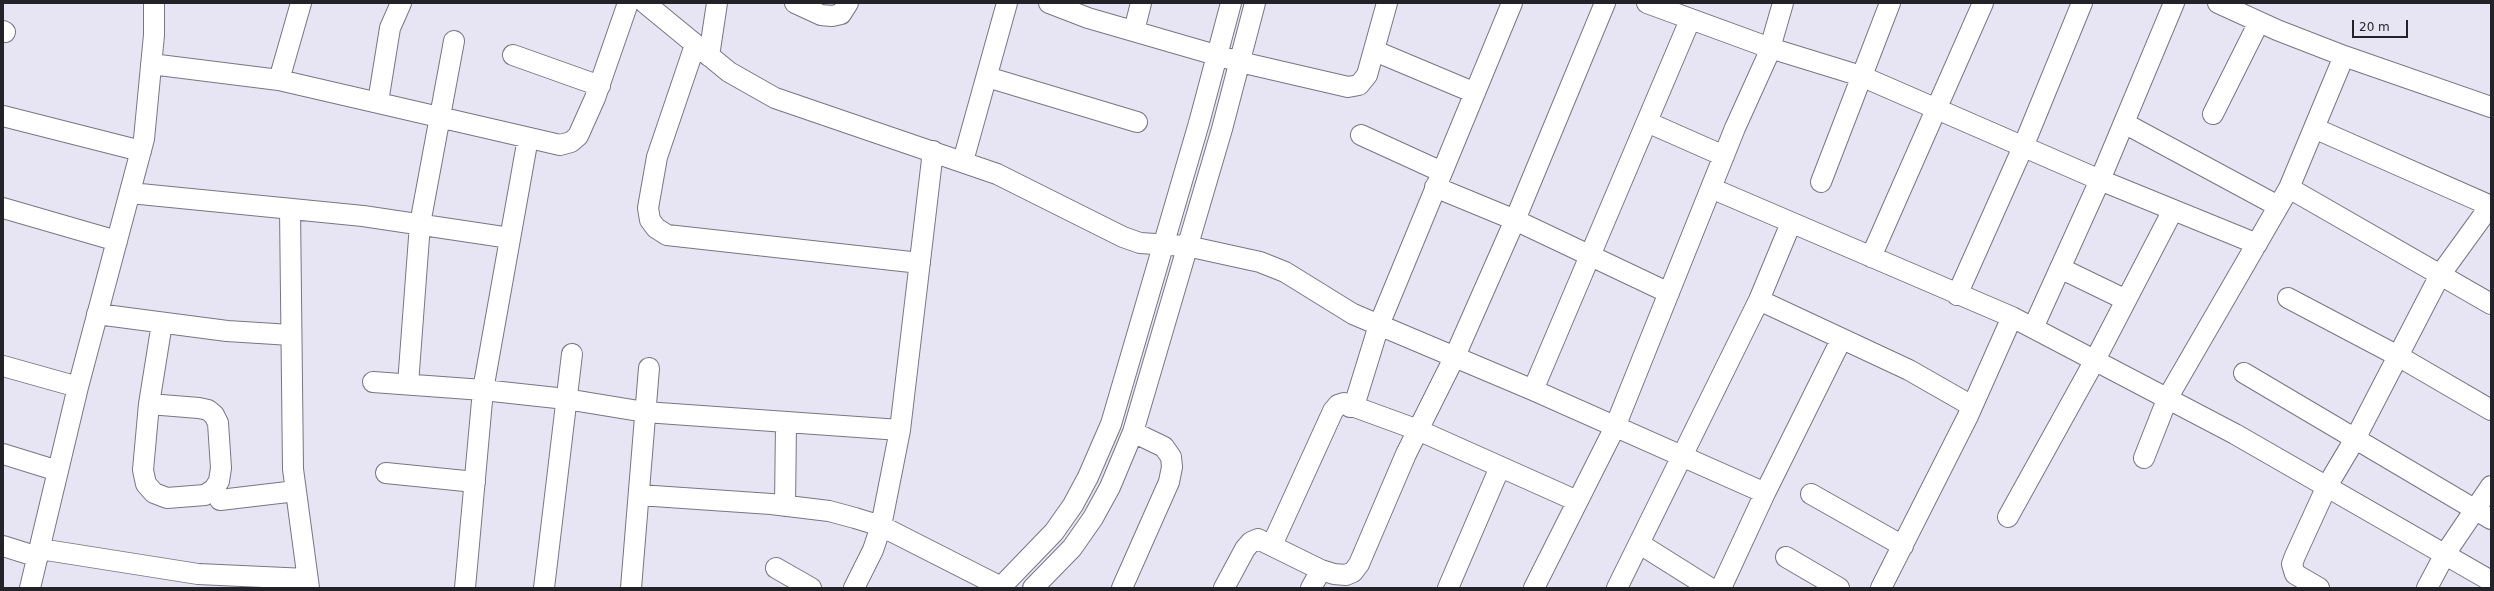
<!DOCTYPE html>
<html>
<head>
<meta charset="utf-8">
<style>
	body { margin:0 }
	#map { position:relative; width:2494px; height:591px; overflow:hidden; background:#e7e4f3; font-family:"DejaVu Sans",sans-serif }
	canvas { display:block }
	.frame { position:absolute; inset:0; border:4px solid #232228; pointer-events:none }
	.scale { position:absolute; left:2352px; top:20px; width:56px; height:18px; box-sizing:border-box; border:2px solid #232228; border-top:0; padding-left:5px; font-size:12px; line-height:14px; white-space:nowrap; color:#232228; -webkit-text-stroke:3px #e7e4f3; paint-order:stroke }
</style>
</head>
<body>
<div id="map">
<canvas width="2494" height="591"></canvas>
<div class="frame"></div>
<div class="scale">20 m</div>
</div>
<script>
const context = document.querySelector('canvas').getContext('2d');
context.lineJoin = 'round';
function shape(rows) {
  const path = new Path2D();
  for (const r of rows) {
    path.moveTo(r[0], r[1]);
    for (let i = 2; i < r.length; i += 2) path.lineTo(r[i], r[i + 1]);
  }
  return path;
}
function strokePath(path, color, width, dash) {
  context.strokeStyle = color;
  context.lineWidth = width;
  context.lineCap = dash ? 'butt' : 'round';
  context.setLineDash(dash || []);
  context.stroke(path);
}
const street = shape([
	[645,3,729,72,775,98,997,174,1123,237,1140,243,1187,246,1260,262,1285,272,1353,314,1533,390,1765,493],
	[795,3,821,15,832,16,841,14,848,3],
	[1049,3,1088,18,1240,62,1348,87,1359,85,1367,75,1387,3],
	[1647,3,1770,48,1861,76,2100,180,2257,244],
	[2218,3,2277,30,2344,56,2491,107],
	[3,31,5,32],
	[1134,31,1141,3],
	[695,45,657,157,648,208,650,220,656,228,667,235,920,263],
	[1375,51,1475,93],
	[513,55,600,86],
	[709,56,717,3],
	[151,64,279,80,560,145,571,142,578,136,595,98,628,3],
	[987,77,1137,122],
	[279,80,301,3],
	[378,102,390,28,401,3],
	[2213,114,2259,22],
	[3,116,141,151],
	[1647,122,1724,156],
	[2124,123,2278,206],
	[2314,128,2491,206],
	[1361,135,1442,172],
	[963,161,1007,3],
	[1821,182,1890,3],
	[1435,187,1515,220,1669,293],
	[1711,188,2012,317,2235,434,2491,581],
	[2289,188,2491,304],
	[130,193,363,216,510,238],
	[3,208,117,241],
	[290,209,293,469,309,588],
	[1871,257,1983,3],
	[2060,268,2126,300],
	[1957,295,2023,147,2082,3],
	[2288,298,2398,356,2491,410],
	[1759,300,1909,370,1972,406],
	[97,314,227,331,291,335],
	[2033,328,2100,180,2174,3],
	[3,366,78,387],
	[2244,373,2491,519],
	[373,382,483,390,566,399,645,412,900,430],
	[408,384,420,224,454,41],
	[1533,390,1690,20],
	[149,404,199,408,208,410,214,415,218,423,221,468,219,481,214,489,205,495,167,498,154,493,146,484,143,470,149,404,162,323],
	[1350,407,1354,406,1379,325,1512,3],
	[3,454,58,471],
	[2144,458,2168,397,2289,188,2344,56],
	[386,473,475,482],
	[1811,494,1903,546],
	[639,495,771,504,829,511,855,518,881,526,1001,587],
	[220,500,296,491],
	[785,506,786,424],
	[2008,517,2095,360,2173,210],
	[1640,544,1710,588],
	[1272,545,1333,411,1338,405,1344,403,1418,430,1577,501],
	[3,546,38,557],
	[40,549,198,574,307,579],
	[1786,557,1839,588],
	[776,568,811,588],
	[30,588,78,387,144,139,154,35,154,3],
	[465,588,483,390,528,138],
	[544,588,572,354],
	[631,588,649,368],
	[854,588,873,550,881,526,900,430,933,151],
	[1000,588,1054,532,1073,505,1088,477,1111,424,1199,123,1231,3],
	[1033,588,1072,548,1093,518,1110,487,1133,432,1222,129,1255,3],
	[1122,588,1169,482,1172,467,1171,457,1164,447,1133,432],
	[1224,588,1245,549,1251,542,1258,539,1321,570,1334,574,1346,575,1353,572,1359,564,1406,454,1455,356,1515,220,1605,3],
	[1311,588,1321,570],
	[1448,588,1500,467],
	[1534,588,1615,427,1735,128,1768,55,1783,3],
	[1617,588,1759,300,1791,223],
	[1721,588,1765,493,1841,340],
	[1881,588,1968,416,2012,317],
	[2319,588,2295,574,2292,564,2295,556,2327,486,2355,439,2440,275,2490,206],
	[2427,588,2445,554,2491,486]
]);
strokePath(street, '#797683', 22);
strokePath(street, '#fff', 20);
</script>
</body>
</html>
